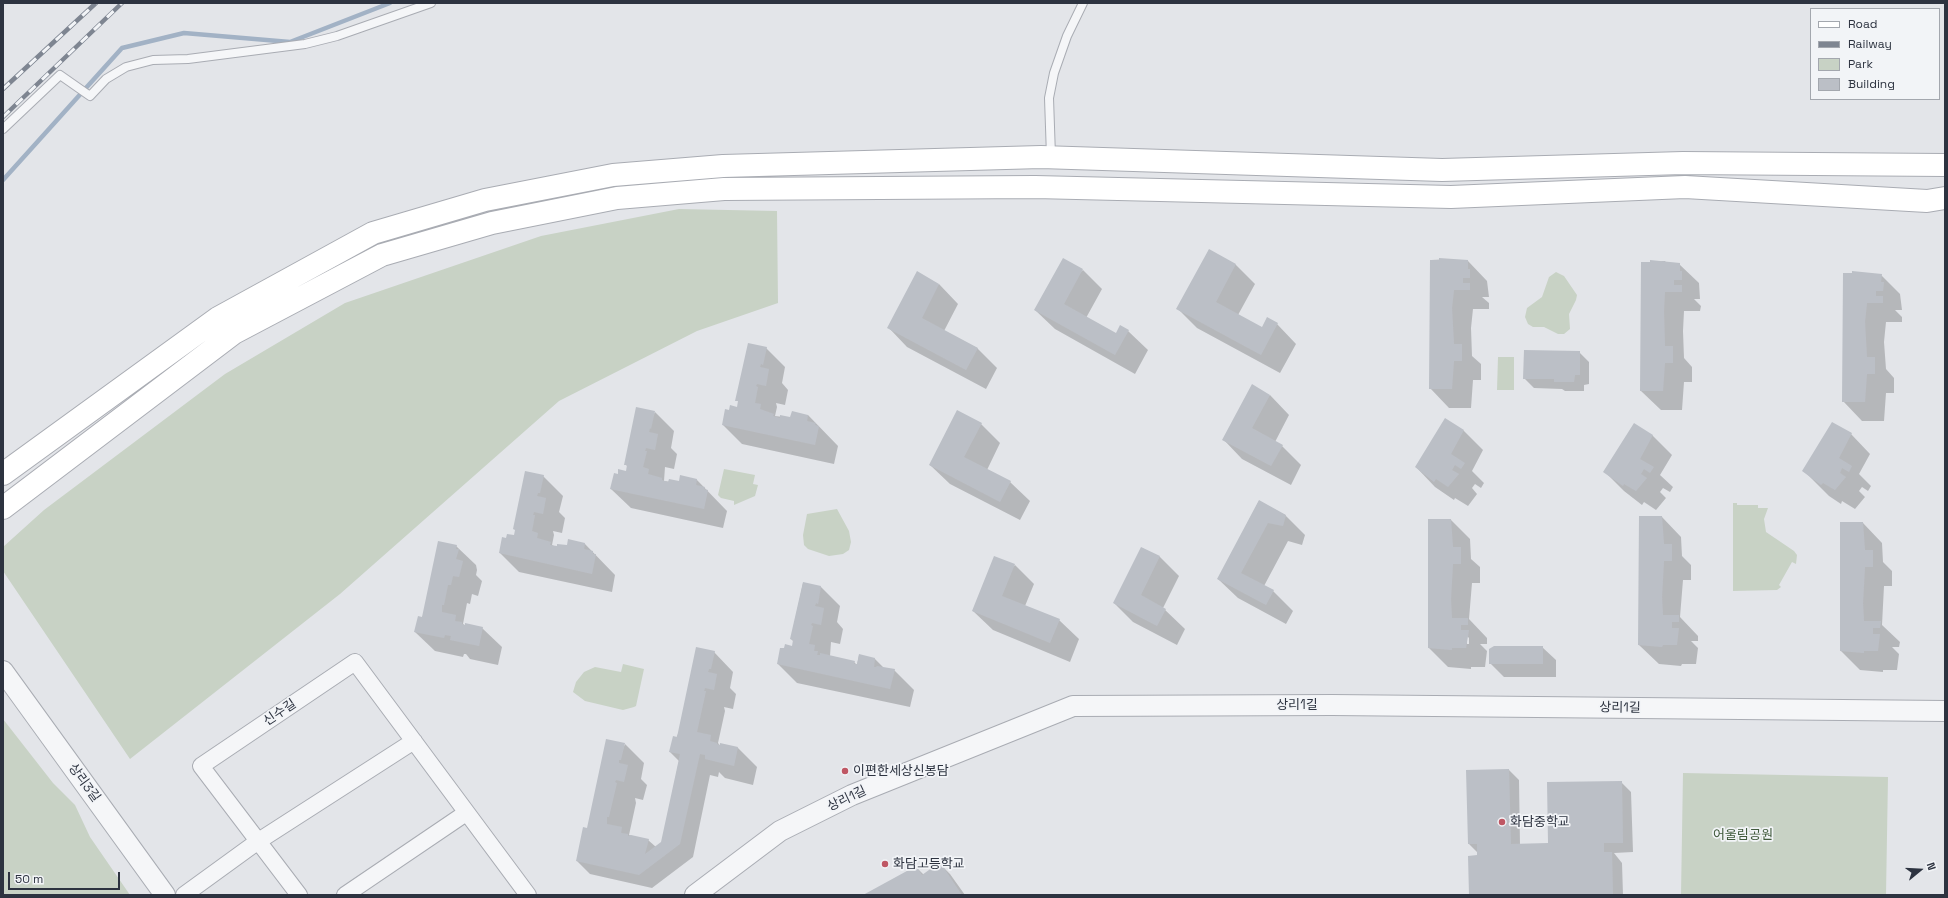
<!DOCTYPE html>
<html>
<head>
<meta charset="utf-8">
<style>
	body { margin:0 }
	#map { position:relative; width:1948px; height:898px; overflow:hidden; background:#e3e5e9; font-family:"Space Grotesk",sans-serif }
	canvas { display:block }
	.frame { position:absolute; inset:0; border:4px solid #2d3340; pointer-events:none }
	.legend { position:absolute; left:1810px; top:8px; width:130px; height:92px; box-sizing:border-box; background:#f2f4f7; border:1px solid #a3a7ae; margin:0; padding:5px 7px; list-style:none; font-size:12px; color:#2d3340 }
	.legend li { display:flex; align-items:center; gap:8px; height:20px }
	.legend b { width:20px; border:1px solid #a3a7ae }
	.north { position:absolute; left:1900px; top:850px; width:40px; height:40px; -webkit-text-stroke:3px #f2f4f7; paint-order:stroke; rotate:72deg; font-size:11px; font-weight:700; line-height:16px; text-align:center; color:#2d3340 }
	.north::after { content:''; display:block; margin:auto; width:14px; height:18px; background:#2d3340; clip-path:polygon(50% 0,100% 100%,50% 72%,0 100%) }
	.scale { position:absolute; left:8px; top:872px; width:112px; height:18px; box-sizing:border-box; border:2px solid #2d3340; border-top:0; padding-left:5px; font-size:12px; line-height:14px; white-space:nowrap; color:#2d3340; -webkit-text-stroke:3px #f2f4f7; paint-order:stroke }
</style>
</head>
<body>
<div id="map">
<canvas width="1948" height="898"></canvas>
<div class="frame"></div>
<ul class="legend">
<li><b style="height:5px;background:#fff"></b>Road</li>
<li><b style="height:5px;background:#7e8591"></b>Railway</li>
<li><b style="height:11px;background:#c8d2c5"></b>Park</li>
<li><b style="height:11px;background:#bbbfc6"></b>Building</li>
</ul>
<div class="north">N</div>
<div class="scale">50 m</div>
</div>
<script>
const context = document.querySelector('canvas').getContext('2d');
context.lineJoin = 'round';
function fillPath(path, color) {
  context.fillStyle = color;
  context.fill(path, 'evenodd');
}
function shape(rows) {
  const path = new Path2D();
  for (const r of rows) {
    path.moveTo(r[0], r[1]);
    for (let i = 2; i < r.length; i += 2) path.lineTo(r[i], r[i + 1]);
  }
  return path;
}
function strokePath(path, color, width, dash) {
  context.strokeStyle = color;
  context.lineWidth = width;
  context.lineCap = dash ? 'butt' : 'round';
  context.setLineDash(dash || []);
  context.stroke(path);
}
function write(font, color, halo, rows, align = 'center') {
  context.font = font + ' "Space Grotesk","Noto Sans KR",sans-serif';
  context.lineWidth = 3.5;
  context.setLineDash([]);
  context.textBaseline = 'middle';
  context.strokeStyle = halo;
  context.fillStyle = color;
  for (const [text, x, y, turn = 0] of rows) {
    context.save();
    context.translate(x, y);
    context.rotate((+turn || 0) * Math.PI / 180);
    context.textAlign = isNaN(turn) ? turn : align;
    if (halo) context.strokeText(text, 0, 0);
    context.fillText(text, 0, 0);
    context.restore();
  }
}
const green = shape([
	[679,209,777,211,778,303,697,331,559,401,340,594,130,759,3,571,3,547,44,510,225,374,345,303,541,236],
	[1556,272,1564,276,1577,295,1576,300,1569,314,1570,329,1564,334,1558,334,1544,327,1533,327,1528,324,1525,317,1527,308,1542,297,1549,277],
	[1498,357,1514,357,1514,390,1497,390],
	[724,469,755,475,753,484,758,485,755,496,734,505,734,501,721,498,718,495],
	[1733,503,1737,503,1737,505,1758,505,1758,508,1768,508,1764,519,1766,532,1794,551,1797,555,1796,564,1792,562,1779,585,1781,587,1777,590,1733,591],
	[837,509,849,531,851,542,849,550,843,554,829,556,808,549,804,545,803,535,807,514],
	[623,664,644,669,636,706,634,707,623,710,585,701,573,692,576,682,584,672,595,667,621,672],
	[3,719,53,783,75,805,90,837,130,895,3,895],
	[1683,773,1888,777,1886,895,1681,895]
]);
const shadow = shape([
	[1209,250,1236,265,1255,284,1238,315,1262,328,1277,324,1296,344,1280,373,1197,328,1178,309],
	[1453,259,1456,261,1468,261,1487,281,1489,297,1482,297,1489,303,1489,309,1473,309,1471,328,1472,356,1481,364,1481,380,1473,380,1471,408,1449,408,1430,388,1431,260],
	[1665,261,1667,264,1679,264,1699,283,1700,299,1694,299,1701,306,1700,311,1684,311,1683,331,1684,358,1692,367,1692,382,1684,382,1682,410,1661,410,1641,391,1642,263],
	[1083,270,1102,289,1086,318,1116,334,1128,331,1148,350,1135,374,1055,329,1035,310],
	[1844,274,1881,275,1900,294,1902,310,1895,310,1902,317,1902,322,1886,322,1884,342,1886,369,1894,378,1894,393,1886,393,1884,421,1862,421,1843,401],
	[939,284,958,304,944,331,977,348,997,368,986,389,907,347,888,327],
	[766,348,785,367,782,383,788,390,785,405,776,403,777,407,775,416,791,418,808,415,838,446,834,464,742,444,723,425,730,411,738,408,739,403,737,400],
	[1579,352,1589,362,1589,384,1584,385,1584,391,1565,391,1562,389,1534,388,1524,378],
	[1270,395,1289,415,1275,442,1282,446,1301,465,1291,485,1242,459,1223,439],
	[655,412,674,431,671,448,677,454,674,469,665,467,664,481,680,483,696,479,727,511,723,528,631,508,611,489,619,475,627,472,628,467,625,464],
	[1446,420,1464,431,1483,450,1472,471,1484,483,1481,488,1475,484,1472,488,1477,494,1468,506,1455,498,1454,500,1435,487,1416,467],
	[981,424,1000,443,987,470,1010,482,1030,501,1020,520,950,484,930,465],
	[1851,434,1870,454,1859,474,1871,486,1868,491,1862,487,1859,491,1865,497,1855,509,1842,501,1841,504,1829,496,1803,470],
	[1652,435,1672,455,1660,475,1673,487,1670,492,1663,488,1660,492,1666,498,1656,510,1644,502,1642,505,1624,491,1605,472],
	[543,476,563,496,559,512,565,518,562,533,553,531,554,535,552,545,554,546,568,547,585,544,615,575,612,592,519,572,500,553,507,539,515,536],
	[1259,501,1285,515,1305,535,1302,545,1288,541,1264,586,1273,591,1293,611,1286,624,1238,598,1218,579],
	[1662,517,1681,537,1682,556,1691,565,1691,580,1683,580,1680,617,1698,636,1698,641,1691,641,1698,648,1696,664,1682,664,1681,666,1659,664,1639,645],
	[1451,520,1470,539,1471,559,1480,567,1480,583,1472,583,1469,619,1487,638,1487,644,1480,644,1487,651,1485,667,1471,667,1471,669,1448,667,1429,648],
	[1467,636,1469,638,1469,644,1467,644],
	[1863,523,1882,543,1883,562,1892,571,1892,586,1884,586,1882,625,1900,642,1899,647,1892,647,1899,654,1897,670,1883,670,1883,672,1860,670,1841,651],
	[456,546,476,565,477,570,476,575,482,581,478,596,472,594,470,604,467,603,463,624,466,626,482,628,502,647,498,665,470,659,466,654,464,654,463,657,435,651,415,632],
	[1142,548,1160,557,1179,576,1163,608,1185,629,1177,645,1133,622,1114,603],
	[1015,565,1034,584,1025,606,1059,620,1079,639,1070,662,993,630,973,611],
	[803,583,821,587,840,606,837,622,843,629,840,644,831,642,830,656,854,662,857,665,859,655,875,659,884,668,894,670,914,690,910,707,797,683,778,664,793,647,794,642,791,639],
	[1542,647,1556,660,1556,677,1504,677,1490,663],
	[714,652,733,672,730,688,736,694,733,709,724,707,725,711,718,743,721,747,738,748,757,767,753,785,725,778,719,772,718,777,710,775,693,857,652,888,590,874,577,861,588,829,625,744,644,763,641,779,647,785,643,800,635,798,636,803,629,835,648,840,656,847,662,842,679,761,670,752],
	[1509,770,1519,780,1520,845,1549,844,1621,782,1631,792,1633,852,1614,853,1622,863,1623,895,1470,895,1478,856,1478,853,1469,844],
	[940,864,950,874,965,895,866,895,916,867,924,875]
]);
const stream = shape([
	[3,180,122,48,184,33,290,42,390,3]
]);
const building = shape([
	[1209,249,1236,264,1216,302,1262,327,1267,317,1278,323,1261,355,1176,309],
	[1063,258,1083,269,1064,304,1116,333,1120,325,1129,330,1115,355,1034,310],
	[1439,258,1468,260,1468,269,1470,269,1470,278,1463,278,1463,283,1470,283,1470,290,1454,290,1452,308,1454,344,1462,344,1462,361,1454,361,1452,389,1429,389,1430,260,1439,260],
	[1650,260,1680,263,1680,271,1682,271,1682,280,1674,280,1674,285,1682,285,1682,292,1665,292,1664,311,1665,346,1673,346,1673,363,1665,363,1663,391,1640,391,1641,262,1650,262],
	[917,271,939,284,922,318,978,348,966,370,887,328],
	[1852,271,1882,274,1881,282,1884,282,1883,291,1876,291,1876,296,1883,296,1883,303,1867,303,1865,322,1867,357,1875,357,1875,374,1867,374,1865,402,1842,402,1843,273,1852,273],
	[748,343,767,347,763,365,761,364,760,367,769,369,766,386,757,384,756,386,758,387,755,403,761,404,760,409,774,414,773,416,780,418,780,415,790,417,792,411,808,415,807,421,816,423,815,425,819,426,815,445,722,425,725,409,729,410,730,405,737,407,738,401,735,401],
	[1524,350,1580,351,1580,375,1575,375,1574,382,1554,382,1554,379,1523,379],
	[1252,384,1270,395,1252,428,1283,445,1271,466,1222,440],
	[636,407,655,411,651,429,650,428,649,432,658,434,655,450,646,448,645,451,647,451,643,467,649,469,648,474,662,478,662,480,668,482,669,479,679,481,680,475,697,479,696,485,705,487,704,489,708,490,704,509,610,489,614,473,618,474,618,469,626,471,627,465,624,465],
	[957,410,982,423,964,457,1011,481,1000,502,929,465],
	[1445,418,1464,430,1451,454,1465,463,1461,469,1455,465,1452,470,1459,474,1448,487,1436,479,1434,482,1415,467],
	[1832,422,1852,433,1839,458,1852,466,1849,472,1842,468,1840,473,1846,477,1835,490,1823,483,1821,485,1802,471],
	[1634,423,1653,435,1640,459,1654,467,1650,473,1644,469,1641,474,1647,478,1636,491,1624,484,1623,486,1603,472],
	[525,471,544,475,540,493,538,493,537,496,546,498,543,514,534,512,533,515,535,515,532,531,538,533,537,538,551,542,550,545,557,546,557,544,567,545,568,539,585,543,584,549,593,551,593,554,596,554,592,574,499,553,502,537,506,538,507,534,514,535,515,530,513,529],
	[1259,500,1286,515,1283,526,1268,523,1241,573,1274,590,1266,605,1217,579],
	[1639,516,1662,516,1664,544,1672,544,1672,561,1664,561,1662,597,1663,615,1679,615,1679,622,1672,622,1672,628,1679,628,1677,645,1663,645,1662,647,1638,645],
	[1428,519,1451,519,1453,547,1461,547,1461,564,1453,564,1451,599,1452,618,1468,618,1468,625,1461,625,1461,630,1469,630,1466,648,1452,648,1452,650,1428,648],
	[1840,522,1863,522,1865,550,1873,550,1873,567,1865,567,1863,603,1864,621,1881,621,1880,628,1873,628,1873,634,1880,634,1878,651,1864,651,1864,653,1840,651],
	[438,541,457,545,456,549,459,549,456,559,463,561,459,577,453,576,451,585,448,585,444,605,442,605,442,612,456,615,455,621,462,622,462,624,465,625,465,623,483,627,479,646,450,640,451,636,445,635,444,638,414,632,418,616,422,617],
	[1141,547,1160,556,1141,595,1166,609,1157,626,1113,603],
	[994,556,1015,564,1002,596,1060,619,1050,643,972,611],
	[803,582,821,586,818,604,816,603,815,606,824,608,821,625,812,623,811,625,813,626,809,644,815,645,814,651,818,651,817,655,820,655,820,653,855,661,854,664,857,664,859,654,875,658,874,667,876,667,877,666,895,669,890,689,777,664,780,648,784,648,785,644,792,646,793,640,790,639],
	[1494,646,1543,646,1543,664,1489,664,1489,649],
	[696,647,715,651,711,669,709,669,708,672,717,674,714,690,705,688,704,691,706,691,697,732,711,735,710,741,717,743,717,744,720,745,720,743,738,747,734,766,705,759,705,755,700,754,680,844,639,875,576,861,583,827,587,828,606,739,625,743,621,760,619,760,619,763,628,765,624,782,616,780,615,782,617,783,609,817,607,817,607,824,622,827,621,833,628,834,628,836,631,835,649,839,645,854,661,842,680,754,669,752,673,736,677,737],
	[1509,769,1511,844,1548,843,1547,782,1622,781,1623,843,1604,843,1604,852,1612,852,1613,895,1469,895,1468,856,1477,855,1477,844,1468,844,1466,770],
	[940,862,962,895,863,895,916,866,922,875]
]);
const service = shape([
	[3,129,60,75,90,96,106,79,126,67,153,60,188,59,305,44,337,36,431,3],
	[1051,156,1049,98,1054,73,1067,36,1083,3]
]);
const minor = shape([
	[184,895,257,842,414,741],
	[299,895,201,766,355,662,528,895],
	[345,895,466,813]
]);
const tertiary = shape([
	[3,671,165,895],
	[695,895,780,831,852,795,1073,706,1332,705,1945,711]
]);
const secondary = shape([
	[3,474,218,318,373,233,485,200,613,175,723,166,1041,157,1442,170,1683,163,1945,165],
	[3,508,234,333,382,255,492,223,617,198,724,189,1035,187,1451,197,1685,187,1927,201,1945,198]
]);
const rail = shape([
	[3,89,96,3],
	[3,117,122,3]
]);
const markers = [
	[845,771,4,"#bf5764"],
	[1502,822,4,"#bf5764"],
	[885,864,4,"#bf5764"]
];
const streetNames = [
	["상리1길",1297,705],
	["상리1길",1620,708,1],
	["신수길",280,713,-34],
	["상리3길",84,783,54],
	["상리1길",847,799,-25]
];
const poiNames = [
	["이편한세상신봉담",853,771],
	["화담중학교",1510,822],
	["화담고등학교",893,864]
];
const parkNames = [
	["어울림공원",1743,835]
];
fillPath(green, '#c8d2c5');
fillPath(shadow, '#0003');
strokePath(stream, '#a2b2c5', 4.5);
fillPath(building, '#bbbfc6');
strokePath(service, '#a9acb3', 10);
strokePath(minor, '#a9acb3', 18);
strokePath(tertiary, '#a9acb3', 22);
strokePath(secondary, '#a9acb3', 24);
strokePath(service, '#f5f6f8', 8);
strokePath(minor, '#f5f6f8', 16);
strokePath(tertiary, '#f5f6f8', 20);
strokePath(secondary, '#fff', 22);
strokePath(rail, '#7e8591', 4.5);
strokePath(rail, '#f2f4f7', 3, [9]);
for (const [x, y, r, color] of markers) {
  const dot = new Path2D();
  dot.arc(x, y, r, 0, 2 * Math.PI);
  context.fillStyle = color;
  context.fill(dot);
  strokePath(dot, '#f2f4f7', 1.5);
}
write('13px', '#2d3340', '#f2f4f7', streetNames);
write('13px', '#2d3340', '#f2f4f7', poiNames, 'left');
write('13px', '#405a3c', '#f2f4f7', parkNames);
</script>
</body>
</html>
